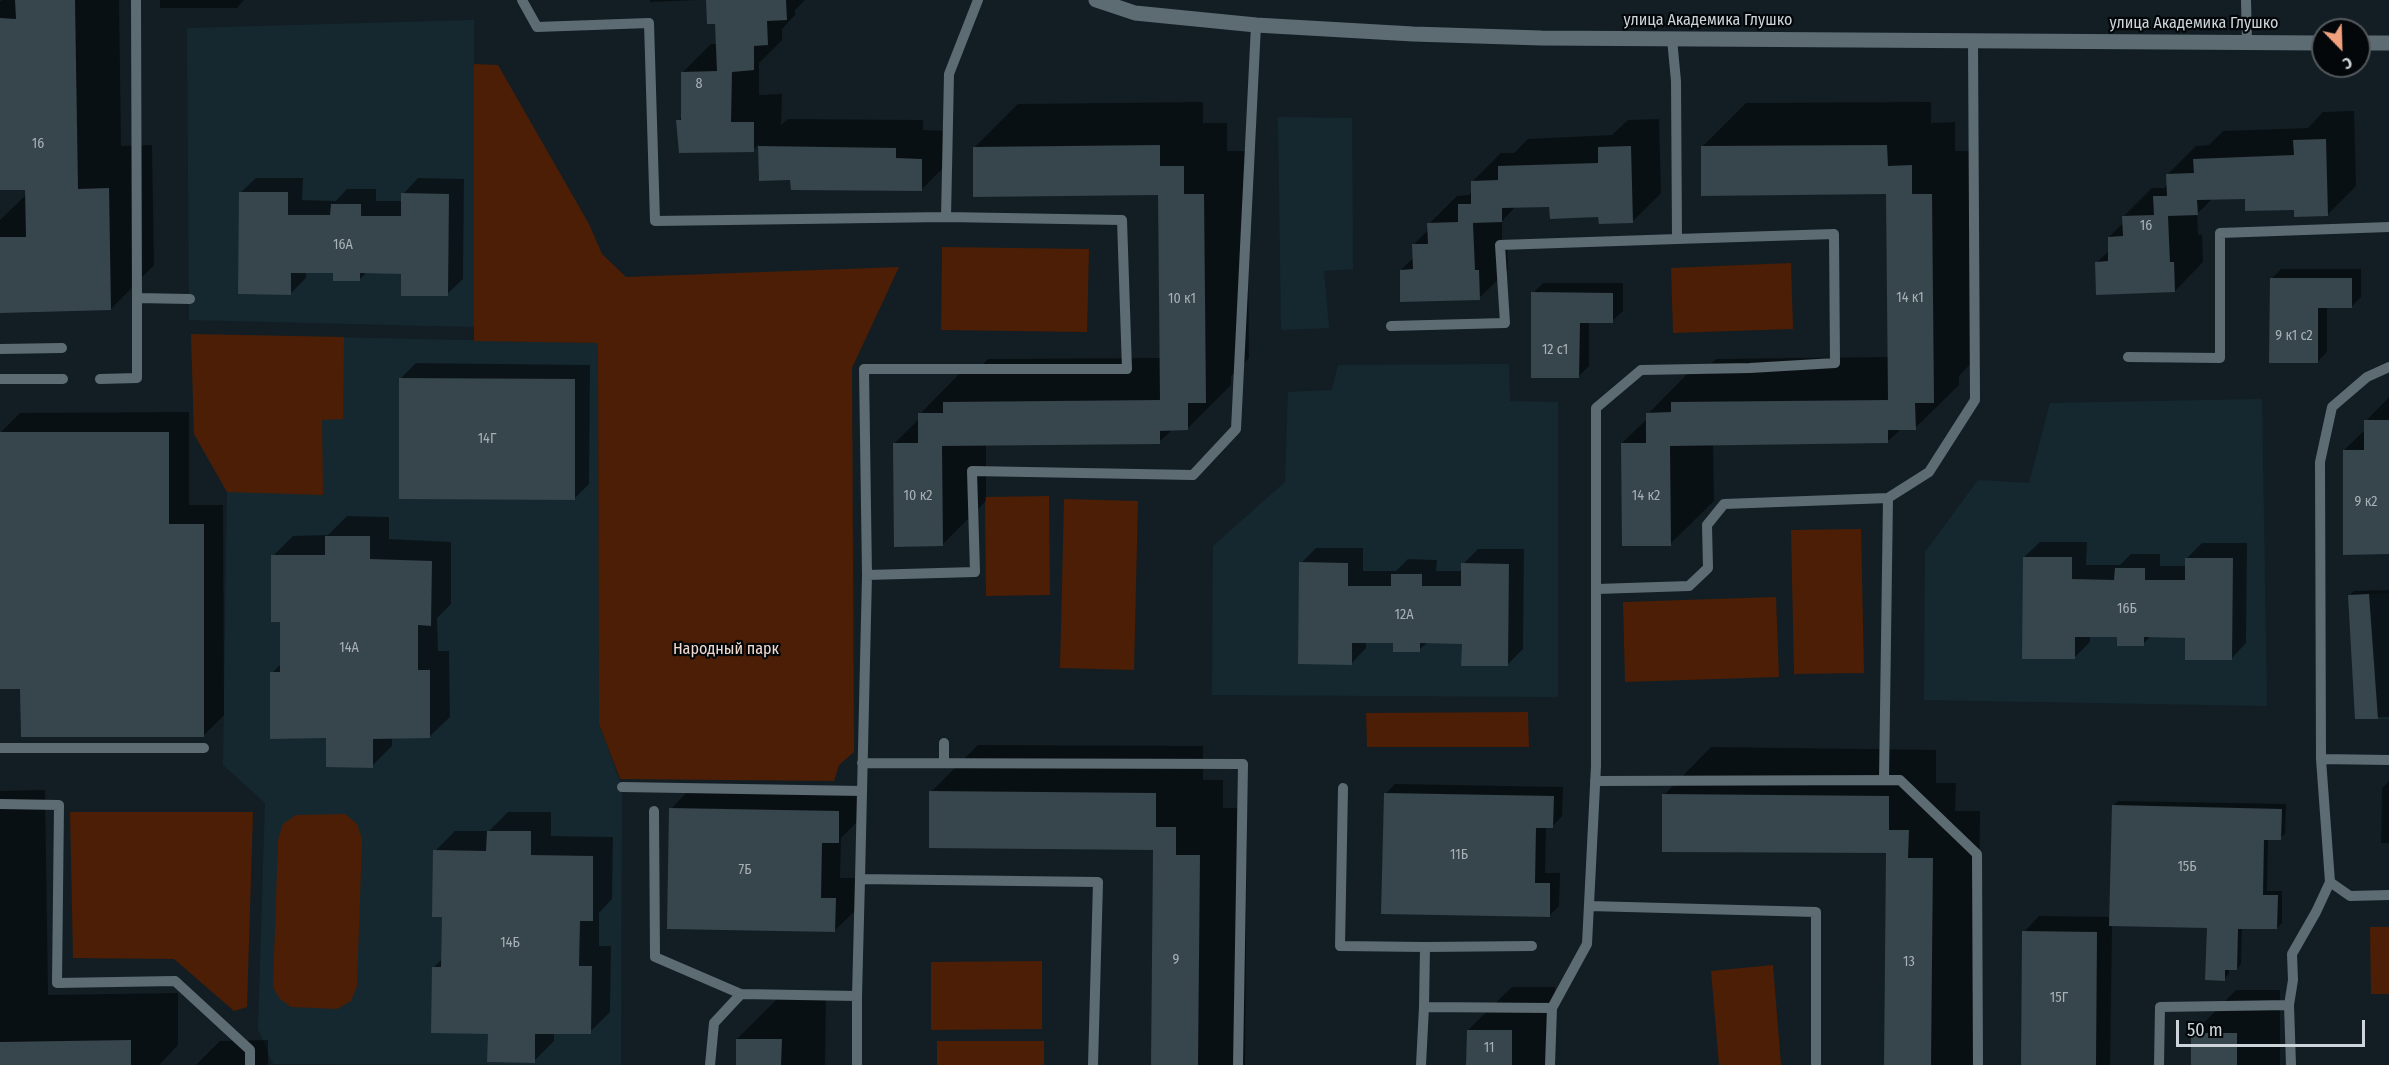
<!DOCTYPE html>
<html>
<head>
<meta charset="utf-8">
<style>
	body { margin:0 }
	#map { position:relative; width:2389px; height:1065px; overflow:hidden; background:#121e24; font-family:"Fira Sans Condensed",sans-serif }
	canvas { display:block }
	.north { position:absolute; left:2311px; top:18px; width:60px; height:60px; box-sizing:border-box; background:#04070a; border:2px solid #54595d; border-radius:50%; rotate:157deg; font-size:16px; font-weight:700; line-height:24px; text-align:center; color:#cdd5da }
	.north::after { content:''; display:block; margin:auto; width:21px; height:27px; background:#f1a17c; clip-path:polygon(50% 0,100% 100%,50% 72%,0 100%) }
	.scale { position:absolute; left:2176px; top:1020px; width:189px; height:27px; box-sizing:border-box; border:3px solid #cdd5da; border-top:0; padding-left:8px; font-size:18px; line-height:21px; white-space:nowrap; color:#cdd5da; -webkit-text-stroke:4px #04070a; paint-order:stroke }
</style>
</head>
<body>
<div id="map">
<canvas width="2389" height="1065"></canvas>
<div class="north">С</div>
<div class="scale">50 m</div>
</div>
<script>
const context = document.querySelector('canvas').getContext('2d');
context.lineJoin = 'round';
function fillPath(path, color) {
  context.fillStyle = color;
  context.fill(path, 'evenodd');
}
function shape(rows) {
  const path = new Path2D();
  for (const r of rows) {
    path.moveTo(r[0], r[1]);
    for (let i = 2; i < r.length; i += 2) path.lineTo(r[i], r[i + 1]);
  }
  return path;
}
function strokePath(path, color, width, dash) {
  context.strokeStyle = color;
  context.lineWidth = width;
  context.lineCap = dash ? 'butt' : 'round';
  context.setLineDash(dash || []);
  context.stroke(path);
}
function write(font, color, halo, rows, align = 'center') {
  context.font = font + ' "Fira Sans Condensed",sans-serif';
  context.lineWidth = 4.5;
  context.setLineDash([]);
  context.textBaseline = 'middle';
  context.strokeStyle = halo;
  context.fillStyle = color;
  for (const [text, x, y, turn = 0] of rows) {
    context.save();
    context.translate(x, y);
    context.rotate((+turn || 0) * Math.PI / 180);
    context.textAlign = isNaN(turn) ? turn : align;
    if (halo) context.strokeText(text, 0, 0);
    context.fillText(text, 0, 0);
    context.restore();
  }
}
const built = shape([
	[474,20,474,327,189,320,187,28],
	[1278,117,1352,118,1353,269,1324,271,1329,328,1281,330],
	[191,334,598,343,599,724,622,787,621,1065,273,1064,258,1029,265,803,223,765,227,492,194,434],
	[1509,364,1510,401,1558,402,1558,697,1212,695,1213,546,1285,482,1288,392,1332,390,1338,365],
	[2262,399,2267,706,1924,700,1925,552,1978,480,2029,483,2050,403],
	[2389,593,2389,719,2355,719,2348,595]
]);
const green = shape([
	[474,64,498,65,589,224,602,254,626,277,899,267,852,368,854,752,839,765,834,781,620,779,599,724,598,343,474,341],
	[942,247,1089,249,1087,332,941,330],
	[1791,263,1793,329,1673,333,1671,268],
	[191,334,344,337,343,419,322,420,323,495,227,492,194,434],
	[1049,496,1050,595,986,596,985,497],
	[1064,499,1138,501,1134,670,1060,668],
	[1861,529,1864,673,1794,674,1791,530],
	[1776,597,1779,677,1625,682,1623,602],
	[1528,712,1529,747,1367,747,1366,713],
	[70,812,253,812,247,1007,234,1011,174,959,73,958],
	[345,814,357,824,362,839,357,986,351,1001,337,1009,291,1007,280,999,273,987,278,840,283,824,296,815],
	[2370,927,2389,927,2389,994,2371,994],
	[1042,961,1042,1029,931,1030,931,962],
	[1773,965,1781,1065,1719,1065,1711,971],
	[937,1041,1044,1041,1044,1065,937,1065]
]);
const shadow = shape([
	[2,0,119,0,121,146,152,145,154,265,111,309,0,311,0,220,26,195,27,188,0,189,0,2],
	[160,0,244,0,237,8,160,8],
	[650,0,697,0,650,2],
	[708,0,805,0,795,10,795,15,782,29,782,40,759,63,759,95,782,94,781,125,788,119,923,120,923,130,950,131,950,161,922,189,791,178,760,179,759,144,753,150,678,121,683,116,682,73,711,44,718,44,717,22],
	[1203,102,1203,123,1227,123,1227,151,1247,151,1249,358,1231,376,1231,385,1187,429,1173,429,1159,442,986,444,986,501,942,545,894,444,920,418,920,414,963,370,977,370,988,359,1161,358,1160,193,974,148,1018,104],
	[1931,102,1931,123,1955,122,1955,151,1975,151,1977,357,1959,376,1959,385,1915,428,1901,429,1887,442,1713,444,1714,501,1670,544,1622,443,1648,418,1648,414,1691,370,1705,370,1716,359,1889,357,1888,193,1702,147,1746,103],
	[2354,111,2356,186,2328,214,2246,198,2212,199,2197,214,2198,235,2202,234,2203,262,2175,291,2096,263,2110,250,2109,237,2124,222,2124,216,2152,188,2164,188,2168,184,2168,174,2196,146,2209,145,2223,131,2308,128,2323,112],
	[1659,119,1661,193,1632,222,1551,205,1516,206,1502,221,1502,242,1507,242,1508,270,1479,298,1401,270,1414,257,1414,244,1429,229,1429,224,1457,196,1469,195,1472,191,1472,182,1501,153,1514,153,1528,139,1612,135,1628,120],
	[256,178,303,178,302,200,336,201,347,189,376,189,376,201,403,201,403,194,418,178,464,179,463,279,447,294,403,272,367,272,359,280,334,272,306,271,306,278,291,293,240,193],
	[2281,269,2361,269,2361,297,2351,307,2327,307,2327,352,2317,362,2271,279],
	[1543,283,1623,283,1623,311,1612,321,1589,321,1589,366,1579,376,1533,293],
	[416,363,590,365,589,484,574,499,400,379],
	[2389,397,2389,553,2344,450,2366,429,2366,421],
	[189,412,189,505,223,505,224,715,203,736,22,688,0,688,0,433,20,413],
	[347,516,389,517,389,539,451,542,451,604,437,618,438,651,449,651,450,717,429,737,392,737,392,746,372,766,328,737,272,673,282,663,281,620,273,556,293,536,328,535],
	[2040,542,2087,542,2086,565,2120,565,2131,554,2160,554,2160,566,2186,566,2187,558,2202,543,2247,543,2246,643,2231,659,2187,637,2151,636,2143,644,2118,636,2090,636,2090,642,2074,658,2024,557],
	[1316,548,1363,548,1363,571,1396,571,1408,559,1437,560,1436,571,1463,571,1463,564,1478,549,1524,549,1523,649,1508,664,1463,643,1428,642,1419,650,1395,642,1366,642,1366,648,1351,664,1301,563],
	[2389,590,2389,717,2356,718,2349,596,2354,591],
	[978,745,1203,746,1203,780,1223,780,1223,808,1247,808,1245,1065,1153,1065,1155,849,931,792],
	[1711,747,1936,750,1936,783,1956,783,1955,811,1980,811,1977,1065,1886,1065,1888,852,1664,795],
	[2389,781,2389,843,2381,843,2382,788],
	[1395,784,1563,787,1562,816,1552,827,1546,826,1545,873,1560,873,1559,906,1549,916,1385,794],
	[691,788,859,792,858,821,841,838,840,878,855,878,855,911,834,931,671,809],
	[45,790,48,995,178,993,178,1045,159,1065,0,1065,0,791],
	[2118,801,2286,804,2285,834,2280,838,2268,838,2267,891,2282,891,2282,923,2277,928,2242,927,2241,964,2237,969,2229,969,2229,974,2224,979,2208,927,2112,925,2110,1065,2023,1065,2024,932,2039,916,2111,917,2113,806],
	[508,812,551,812,551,836,613,837,612,899,599,913,599,946,611,946,610,1012,590,1032,554,1032,554,1041,534,1061,489,1032,433,968,443,958,443,916,435,851,455,831,489,831],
	[1512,987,1555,987,1554,1065,1468,1065,1468,1030],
	[2236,990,2280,990,2280,1065,2193,1065,2193,1034],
	[782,994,826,994,825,1065,737,1065,737,1039],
	[268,1040,268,1065,196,1065,220,1041]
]);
const building = shape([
	[15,0,75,0,78,189,109,188,111,310,0,313,0,237,26,237,25,190,0,190,0,18,16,19],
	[706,0,786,0,787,20,767,21,768,45,754,46,754,70,732,72,731,122,754,122,754,152,679,153,676,120,681,120,681,72,717,71,715,24,707,24],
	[2326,139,2328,216,2294,217,2294,210,2245,211,2245,199,2197,200,2198,215,2168,216,2170,262,2174,262,2175,292,2096,295,2095,262,2108,261,2108,237,2123,236,2122,216,2154,215,2153,196,2167,196,2166,174,2194,173,2193,159,2294,155,2293,140],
	[1160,145,1160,166,1184,166,1184,194,1204,194,1206,403,1188,403,1188,430,1160,431,1160,444,942,446,943,546,894,547,893,443,918,443,918,413,943,413,943,402,1160,400,1158,195,973,197,973,147],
	[1887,145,1888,166,1912,165,1912,194,1932,194,1934,403,1915,403,1916,430,1888,430,1888,443,1670,446,1671,546,1622,546,1621,443,1646,443,1646,413,1671,412,1671,402,1888,400,1886,194,1701,196,1701,146],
	[758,146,896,148,896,158,922,159,922,191,791,190,790,180,759,181],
	[1631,146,1633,223,1599,224,1598,217,1550,219,1549,207,1502,208,1502,222,1473,223,1475,270,1479,270,1480,300,1400,302,1400,270,1413,269,1412,244,1428,244,1427,223,1458,222,1458,204,1471,204,1471,181,1498,180,1498,166,1598,163,1598,147],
	[239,192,288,192,288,215,330,215,331,204,361,204,361,216,401,216,401,193,449,194,448,296,401,296,401,274,360,273,360,281,333,281,333,273,291,273,291,295,238,294],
	[2270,278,2352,278,2352,308,2318,308,2318,363,2269,363],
	[1531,292,1613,293,1613,323,1580,323,1579,378,1531,378],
	[399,378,575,379,575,500,399,499],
	[2364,420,2389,420,2389,554,2343,555,2343,450,2364,450],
	[0,432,169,432,169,524,204,524,204,737,21,737,20,689,0,689],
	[325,536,370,536,370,559,432,561,431,626,418,625,418,670,430,670,430,738,373,739,373,768,326,767,326,738,270,739,270,672,280,672,280,622,271,622,271,555,325,555],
	[2023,557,2072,557,2072,579,2114,580,2115,568,2145,568,2145,580,2185,580,2185,558,2233,558,2232,660,2185,660,2185,638,2144,637,2144,646,2117,646,2117,637,2075,637,2075,659,2022,659],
	[1299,562,1348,563,1348,586,1391,586,1391,574,1422,574,1422,586,1461,586,1461,563,1509,564,1508,666,1461,666,1462,644,1420,643,1420,652,1393,652,1393,643,1352,643,1352,665,1298,664],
	[2369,594,2378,719,2355,719,2348,595],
	[929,791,1156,793,1156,827,1176,827,1176,855,1200,855,1198,1065,1151,1065,1153,850,929,848],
	[1384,793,1554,796,1553,828,1536,828,1535,883,1550,883,1550,917,1381,914],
	[1662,794,1889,796,1889,830,1909,830,1908,858,1933,858,1931,1065,1884,1065,1886,853,1662,852],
	[2112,805,2282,809,2281,840,2264,840,2263,895,2278,895,2277,929,2238,929,2237,970,2225,970,2225,981,2205,980,2207,928,2109,926],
	[669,808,839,811,839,843,822,843,821,898,836,898,835,932,667,929],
	[487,831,531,831,531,855,593,856,593,921,580,921,579,966,592,966,591,1034,535,1034,535,1063,487,1062,488,1034,431,1033,432,967,441,967,442,917,432,917,433,850,486,851],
	[2022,931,2097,932,2096,1065,2021,1065],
	[1467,1030,1512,1030,1512,1065,1466,1065],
	[2191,1033,2237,1033,2237,1065,2191,1065],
	[736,1039,782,1039,781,1065,736,1065],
	[131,1040,131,1065,0,1065,0,1042]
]);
const lane = shape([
	[136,0,137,298,190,299],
	[522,0,537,27,649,23,655,221,946,217],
	[978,0,949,74,946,217,1122,220,1127,369,864,369,867,575,975,572,972,471,1193,475,1236,429,1256,25],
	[2246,0,2247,42],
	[1391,326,1505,323,1500,245,1677,239],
	[0,349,62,348],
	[2128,357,2220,358,2220,233,2389,227],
	[0,379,63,379],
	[100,379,137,378,137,298],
	[867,575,860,879,1098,882,1093,1065],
	[1597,589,1689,586,1708,568,1707,525,1724,504,1888,498,1929,472,1975,400,1973,41],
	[0,748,204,748],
	[2321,759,2320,462,2332,407,2367,377,2389,367],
	[862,763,1243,764,1238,1065],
	[944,763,944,743],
	[1884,780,1888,498],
	[1595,781,1900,780,1977,854,1978,1065],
	[622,787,862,791],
	[1343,788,1340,946,1425,947,1424,1007],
	[0,804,59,805,57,983,175,981,250,1050,250,1065],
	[654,811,655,957,741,994],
	[2330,882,2321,759,2389,760],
	[1589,906,1816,912,1816,1065],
	[1425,947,1532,946],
	[857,996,857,1065],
	[710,1065,714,1023,741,994,857,996,860,879],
	[1421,1065,1424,1007,1552,1008,1587,944,1596,766,1596,408,1641,370,1750,368,1835,363,1834,234,1677,239,1676,81,1672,39],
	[1550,1065,1552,1008],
	[2159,1065,2160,1007,2289,1005],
	[2291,1065,2289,1005,2293,980,2292,954,2316,912,2330,882,2350,896,2389,895]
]);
const secondary = shape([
	[1096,0,1135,13,1256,25,1413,34,1541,38,2323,43],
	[2359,43,2389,43]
]);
const numberNames = [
	["8",699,84],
	["16",38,144],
	["16",2146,226],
	["16А",343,245],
	["14 к1",1910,298],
	["10 к1",1182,299],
	["9 к1 с2",2294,336],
	["12 с1",1555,350],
	["14Г",487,439],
	["10 к2",918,496],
	["14 к2",1646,496],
	["9 к2",2366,502],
	["16Б",2127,609],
	["12А",1404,615],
	["14А",349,648],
	["11Б",1459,855],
	["15Б",2187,867],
	["7Б",745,870],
	["14Б",510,943],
	["9",1176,960],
	["13",1909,962],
	["15Г",2059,998],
	["11",1489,1048]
];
const streetNames = [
	["улица Академика Глушко",1708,21],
	["улица Академика Глушко",2194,24]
];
const parkNames = [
	["Народный парк",726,650]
];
fillPath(built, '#152830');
fillPath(green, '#4c1e05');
fillPath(shadow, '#0007');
fillPath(building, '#37454c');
strokePath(lane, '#5d6b73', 10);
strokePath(secondary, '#5d6b73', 15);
write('14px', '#a8b1b6', null, numberNames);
write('16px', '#cdd5da', '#04070a', streetNames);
write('16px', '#f3dacf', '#04070a', parkNames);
</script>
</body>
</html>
